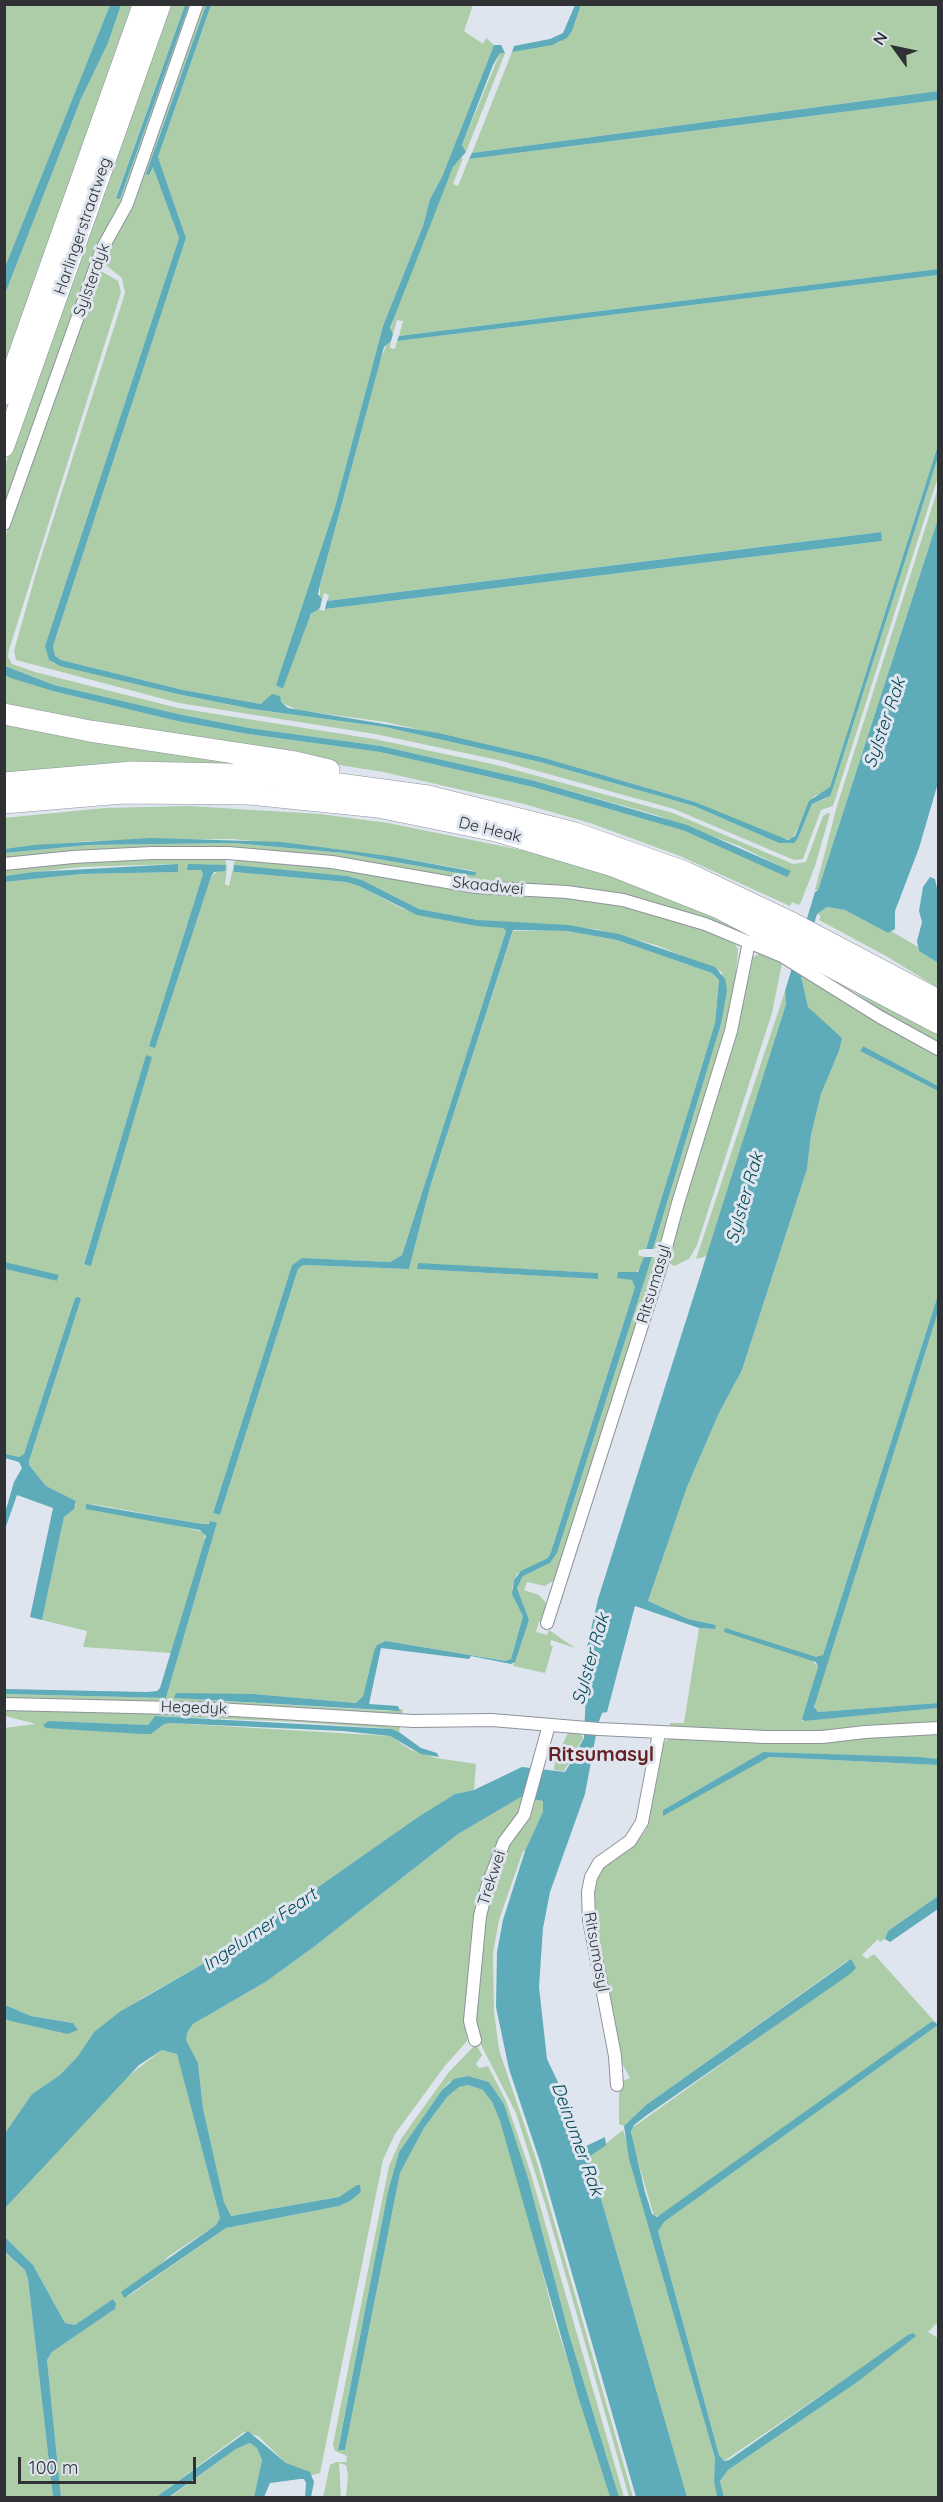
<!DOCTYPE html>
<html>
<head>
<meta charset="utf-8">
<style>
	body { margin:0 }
	#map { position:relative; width:943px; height:2502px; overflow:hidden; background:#dfe5ee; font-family:Quicksand,sans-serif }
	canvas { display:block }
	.frame { position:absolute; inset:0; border:6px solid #2f3134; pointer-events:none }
	.north { position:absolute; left:865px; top:18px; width:60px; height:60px; -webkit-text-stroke:4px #dfe5ee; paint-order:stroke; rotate:303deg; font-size:16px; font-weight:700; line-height:24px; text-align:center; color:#2f3134 }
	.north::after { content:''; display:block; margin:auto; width:21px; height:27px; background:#2f3134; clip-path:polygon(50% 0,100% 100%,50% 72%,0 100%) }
	.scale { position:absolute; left:18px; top:2457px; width:178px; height:27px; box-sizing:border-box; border:3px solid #2f3134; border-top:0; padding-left:8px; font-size:18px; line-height:21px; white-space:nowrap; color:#2f3134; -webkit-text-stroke:4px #dfe5ee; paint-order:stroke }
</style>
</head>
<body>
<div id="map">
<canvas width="943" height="2502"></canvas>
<div class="frame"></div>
<div class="north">N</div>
<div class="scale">100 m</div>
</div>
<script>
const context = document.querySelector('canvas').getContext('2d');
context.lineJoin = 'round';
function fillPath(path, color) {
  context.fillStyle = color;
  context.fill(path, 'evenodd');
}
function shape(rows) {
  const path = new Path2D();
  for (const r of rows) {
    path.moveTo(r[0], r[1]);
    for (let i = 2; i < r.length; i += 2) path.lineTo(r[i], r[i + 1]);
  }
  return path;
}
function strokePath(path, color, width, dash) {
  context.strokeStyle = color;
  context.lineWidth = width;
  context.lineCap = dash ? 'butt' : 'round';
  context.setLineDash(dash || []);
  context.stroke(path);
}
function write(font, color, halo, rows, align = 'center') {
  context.font = font + ' Quicksand,sans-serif';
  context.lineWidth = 6;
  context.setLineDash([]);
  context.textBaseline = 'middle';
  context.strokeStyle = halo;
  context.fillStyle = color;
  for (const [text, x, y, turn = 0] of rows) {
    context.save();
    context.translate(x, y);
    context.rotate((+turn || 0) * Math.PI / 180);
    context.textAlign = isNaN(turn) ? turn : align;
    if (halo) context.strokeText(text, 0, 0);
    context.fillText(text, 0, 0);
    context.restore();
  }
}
const green = shape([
	[5,5,110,5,5,267],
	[121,5,136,5,5,372,5,294,81,99,108,43],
	[168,5,185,5,116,197,120,199,189,5,194,5,5,511,5,465],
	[200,5,206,5,156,145,149,175,153,166,179,238,45,646,53,663,182,695,252,709,385,727,540,762,694,806,779,843,798,838,812,804,827,798,833,788,938,457,938,477,833,806,821,810,803,859,794,860,674,809,498,760,375,734,179,703,16,660,14,651,36,573,125,293,122,278,102,262],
	[211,5,473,5,464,31,483,44,486,38,494,45,442,177,430,199,423,226,383,326,335,507,276,686,283,687,309,619,316,608,324,611,325,609,882,541,880,532,327,601,329,595,324,593,322,599,320,597,320,586,380,361,388,341,391,341,390,348,395,349,397,341,938,275,938,445,830,787,827,791,814,796,792,839,781,839,695,802,541,757,385,722,298,710,270,698,261,704,183,690,61,660,55,656,53,646,186,238,158,157],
	[581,5,938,5,938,91,472,153,512,52,560,42,572,31],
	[500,53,505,53,466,152,462,145],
	[938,100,938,269,399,336,403,321,397,320,393,334,390,331,398,303,453,167,460,159,463,158,453,184,458,186,469,159],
	[101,271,118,281,121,292,9,650,8,657,12,664,35,672,178,708,374,739,497,765,673,813,793,864,806,862,823,816,828,813,830,814,815,866,801,902,799,905,792,902,790,906,680,856,590,823,524,804,383,772,5,711,5,674,53,691,177,721,248,734,380,752,533,787,685,831,790,871,739,846,656,815,535,781,381,746,249,728,178,714,54,685,5,666,5,537,97,273],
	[938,488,938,519,818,890,815,890,837,806],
	[5,719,294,766,5,774],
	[189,806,320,814,388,823,531,852,584,866,680,901,760,941,654,902,621,894,478,881,352,859,241,848,155,847,84,850,5,859,5,853,89,845,233,843,344,853,475,876,475,871,389,856,233,839,89,841,5,849,4,818,105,808],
	[158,857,225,858,227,868,225,884,229,886,234,863,237,859,332,867,514,896,575,897,614,903,692,925,734,941,738,950,733,1004,662,1246,653,1249,721,1024,722,972,656,945,596,929,478,920,419,909,362,880,347,876,234,866,234,872,346,882,359,886,403,909,439,919,503,928,506,931,402,1255,390,1262,302,1258,292,1265,213,1513,220,1515,298,1269,303,1265,409,1269,430,1187,513,931,567,931,617,940,712,973,719,980,715,1023,646,1249,639,1250,638,1255,644,1257,640,1268,635,1273,618,1273,634,1282,635,1287,551,1552,548,1558,517,1574,514,1580,512,1588,523,1616,511,1659,507,1661,386,1641,374,1651,363,1696,356,1703,254,1694,175,1698,389,1711,403,1709,402,1714,5,1699,5,1694,166,1698,217,1523,202,1524,87,1503,204,1532,205,1541,171,1653,83,1647,87,1631,42,1620,64,1517,76,1505,76,1501,46,1486,29,1465,29,1461,81,1299,75,1298,24,1454,19,1457,5,1454,5,1269,57,1281,59,1276,5,1262,5,882,81,874,177,872,178,864,80,867,5,876,5,870,65,863],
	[225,865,211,877,155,1047,149,1046,203,874,201,870,187,870],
	[146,1056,151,1058,91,1266,84,1263],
	[418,1264,598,1273,597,1279,418,1269],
	[827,907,845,910,888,933,891,931,918,947,919,951,938,963,938,988,888,957,819,920,821,916,817,914],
	[759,954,769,956,782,963,772,1013,697,1245,689,1259,674,1266,668,1262,690,1180,736,1034,751,958],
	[800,972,938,1055,938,1086,863,1046,860,1051,938,1091,938,1295,823,1655,813,1661,818,1667,802,1721,938,1708,938,1724,818,1733,670,1729,670,1723,684,1723,699,1628,710,1629,716,1625,688,1619,648,1601,687,1487,719,1413,742,1370,807,1169,811,1135,821,1094,839,1051,841,1038,808,1007],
	[853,988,938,1035,938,1042,883,1012,852,990],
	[785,991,786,1004,707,1256,696,1259],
	[652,1257,659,1258,556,1579,545,1586,527,1582,524,1590,539,1595,547,1604,543,1622,539,1621,536,1632,547,1635,549,1630,575,1648,551,1640,550,1645,553,1646,545,1673,513,1666,529,1620,517,1588,523,1576,550,1563,557,1553],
	[938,1312,938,1703,818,1712,815,1709,815,1702],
	[5,1708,151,1712,386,1723,387,1726,400,1727,399,1732,382,1728,299,1722,155,1716,148,1725,49,1721,44,1727,151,1734,165,1723,170,1723,390,1736,411,1750,436,1758,476,1764,474,1790,455,1794,418,1817,281,1913,201,1965,142,1998,94,2032,78,2056,60,2075,32,2094,5,2133,5,2019,67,2034,73,2023,31,2016,5,2005,4,1728,36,1724,5,1716],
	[569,1731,579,1732,583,1738,564,1771,554,1770,555,1760],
	[938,1734,938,1759,763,1752,663,1810,769,1757,938,1765,938,1896,888,1931,885,1939,880,1942,878,1939,862,1955,867,1959,874,1954,935,2022,662,2215,654,2216,631,2138,632,2128,856,1968,847,1961,646,2105,624,2126,619,2124,619,2083,630,2078,618,2056,592,1909,596,1872,624,1849,630,1850,646,1830,662,1743,671,1738],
	[521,1797,525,1798,523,1807,500,1841,466,2018,467,2041,444,2067,395,2134,383,2160,320,2473,312,2475,286,2463,258,2436,244,2432,156,2497,61,2497,47,2360,52,2352,115,2309,113,2299,75,2325,65,2323,33,2265,5,2237,4,2208,123,2080,162,2050,177,2053,220,2218,216,2225,169,2256,127,2297,226,2228,339,2206,350,2201,361,2192,360,2185,339,2197,231,2216,224,2202,203,2108,198,2063,185,2040,187,2033,193,2024,267,1981,315,1946,458,1834],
	[532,1799,543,1801,544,1812,525,1851,523,1851,499,1920,493,1953,494,2012,499,2050,537,2162,633,2497,629,2497,547,2210,516,2113,475,2033,474,2024,484,1916,499,1861],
	[938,2022,938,2325,936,2324,928,2332,938,2338,938,2497,724,2497,720,2481,728,2470,856,2383,913,2333,724,2461,719,2455,658,2231,664,2222,938,2025],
	[476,2044,482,2055,476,2064,479,2068,488,2066,506,2101,530,2171,624,2497,619,2497,569,2334,528,2178,504,2104,489,2082,468,2076,449,2082,442,2090,399,2152,388,2191,338,2449,345,2450,400,2173,424,2128,447,2097,459,2087,468,2085,483,2090,492,2102,500,2121,528,2216,554,2317,610,2497,346,2497,348,2476,346,2465,339,2463,341,2497,323,2498,330,2465,336,2462,346,2462,347,2456,335,2451,333,2444,389,2166,401,2139,418,2115,449,2072],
	[623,2130,715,2458,714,2481,717,2497,687,2497,589,2157],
	[4,2252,25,2270,28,2279,53,2497,5,2497],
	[250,2443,257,2448,262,2460,254,2497,169,2498,236,2449]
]);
const water = shape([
	[110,5,121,5,108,43,81,99,5,294,5,267],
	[185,5,189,5,120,199,116,198],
	[206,5,211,5,158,157,186,238,53,646,55,656,61,660,183,690,261,704,272,694,280,696,281,702,288,708,438,733,541,757,695,802,788,840,795,836,809,801,830,787,938,445,938,457,833,788,830,796,812,804,798,838,794,843,779,843,694,806,540,762,385,727,252,709,182,695,60,666,49,660,45,646,179,238,153,167,149,175,146,174],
	[575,5,581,5,572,31,567,38,552,45,512,52,514,46,550,39,563,33],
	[494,45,501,45,505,53,500,53,493,65,462,145,466,152,453,167,390,328,393,334,391,341,384,347,320,585,318,594,322,599,320,608,311,614,283,688,279,687,276,685,335,507,383,326,423,226,430,199,442,177],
	[938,91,938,100,469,159,472,153],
	[938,269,938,275,397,341,399,336],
	[938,519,938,783,919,848,895,911,895,929,888,933,845,910,827,907,817,914,800,972,808,1007,842,1038,839,1051,821,1094,811,1135,807,1169,742,1370,719,1413,687,1487,648,1601,688,1619,716,1625,715,1629,699,1628,635,1606,607,1712,602,1713,598,1724,585,1794,550,1892,543,1928,539,1987,547,2059,572,2112,584,2147,605,2137,606,2145,589,2157,687,2497,636,2497,540,2162,509,2069,496,2007,497,1952,503,1920,525,1851,543,1812,543,1801,521,1797,458,1834,315,1946,267,1981,193,2024,187,2033,186,2040,198,2063,203,2108,224,2202,231,2216,339,2197,357,2185,360,2185,361,2192,350,2201,339,2206,226,2228,124,2298,121,2292,216,2225,220,2218,177,2054,162,2050,139,2065,5,2208,5,2133,32,2094,60,2075,78,2056,94,2032,121,2011,201,1965,281,1913,418,1817,455,1794,474,1790,522,1767,565,1772,571,1762,584,1738,587,1666,599,1653,587,1647,598,1599,786,1004,785,991,815,892,818,890],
	[881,532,882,541,325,609,327,601],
	[5,666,54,685,178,714,249,728,381,746,535,781,687,825,791,871,787,877,685,831,533,787,380,752,248,734,177,721,53,691,8,677,5,674],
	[151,838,281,842,389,856,476,872,475,876,344,853,233,843,89,845,5,853,5,849,34,845],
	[178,864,178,872,81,874,5,882,5,876,34,872],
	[188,864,226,865,225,871,214,872,211,877,155,1048,149,1046,203,874,201,870,187,870],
	[234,865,347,876,362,880,419,909,478,920,568,925,619,934,715,967,725,979,727,990,721,1024,653,1249,646,1249,715,1023,719,980,712,973,617,940,567,931,513,930,430,1187,409,1269,303,1265,298,1269,220,1515,213,1513,292,1265,302,1258,390,1262,402,1255,506,931,503,928,477,926,417,915,359,886,346,882,234,872],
	[930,877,935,879,938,893,938,963,919,951,917,941,922,922,919,911,923,887],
	[863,1046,938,1086,938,1091,860,1051],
	[146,1055,152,1057,91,1266,84,1264],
	[644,1257,652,1257,557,1553,550,1563,523,1576,517,1588,529,1620,515,1662,511,1664,471,1656,469,1659,381,1648,369,1704,398,1706,400,1711,174,1698,176,1693,254,1694,356,1703,363,1696,374,1651,377,1645,386,1641,506,1661,511,1659,523,1616,512,1594,514,1580,521,1571,548,1558,551,1552,635,1287,632,1280,617,1278,618,1272,638,1272],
	[5,1262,59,1275,57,1281,5,1269],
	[418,1263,598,1273,598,1279,417,1269],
	[938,1295,938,1312,814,1707,818,1712,938,1703,938,1708,804,1721,802,1719,818,1667,816,1662,724,1632,725,1628,816,1657,823,1655],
	[78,1297,81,1299,29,1461,29,1465,46,1486,76,1501,74,1509,64,1517,42,1620,30,1617,53,1508,17,1495,5,1529,5,1513,14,1482,22,1468,19,1462,5,1458,5,1454,19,1457,24,1454,75,1298],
	[86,1504,202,1524,209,1524,210,1521,217,1523,166,1698,5,1694,5,1689,147,1692,157,1691,160,1688,206,1536,200,1530,86,1509],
	[155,1716,391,1729,399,1732,421,1748,437,1753,439,1757,421,1754,390,1736,343,1731,170,1723,164,1724,151,1734,142,1734,46,1728,43,1725,49,1721,148,1725],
	[763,1752,918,1757,938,1759,938,1765,769,1757,663,1816,663,1810,670,1806],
	[938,1896,938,1909,890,1942,885,1939,888,1931],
	[851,1959,856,1968,850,1974,647,2115,634,2125,631,2132,645,2192,652,2214,657,2217,931,2022,935,2022,938,2025,664,2222,658,2231,719,2455,724,2461,729,2460,908,2335,913,2333,916,2336,856,2383,728,2470,720,2481,724,2497,717,2497,714,2481,715,2458,629,2159,624,2126,646,2105],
	[5,2005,31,2016,73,2023,78,2030,67,2034,11,2021,5,2019],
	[468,2076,489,2082,504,2104,528,2178,569,2334,619,2497,610,2497,578,2396,500,2121,492,2102,483,2090,468,2085,459,2087,447,2097,424,2128,400,2173,345,2450,338,2450,388,2191,399,2152,442,2090,454,2079],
	[5,2237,33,2265,65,2323,75,2325,113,2299,116,2304,115,2309,52,2352,47,2360,61,2497,53,2497,28,2279,25,2270,5,2252],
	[248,2431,286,2463,310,2472,314,2482,311,2497,305,2497,306,2483,304,2479,300,2479,270,2483,264,2497,254,2497,262,2460,257,2448,250,2443,236,2449,169,2497,156,2497]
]);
const minor = shape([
	[4,524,102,249,127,204,197,4],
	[4,864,73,857,152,853,228,853,332,862,476,887,567,892,623,900,705,924,782,956,880,1017,938,1049],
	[547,1623,661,1266,678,1203,731,1031,749,942],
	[4,1704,217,1709,413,1721,492,1720,599,1729,765,1737,822,1737,865,1732,938,1728],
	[475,2040,470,2021,480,1916,487,1887,504,1842,524,1815,549,1725],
	[617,2085,615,2056,589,1920,588,1892,591,1877,599,1863,630,1841,642,1822,659,1733]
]);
const primary = shape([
	[4,395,143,4],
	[4,447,161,4]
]);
const trunk = shape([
	[4,714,90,731,295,762,329,770],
	[4,783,132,772,273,775,428,796,575,833,685,872,792,923,938,1000],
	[4,803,123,793,249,794,378,807,496,831,613,866,719,908,938,1023]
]);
const streetNames = [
	["Harlingerstraatweg",83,226,-71],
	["Sylsterdyk",92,280,-70],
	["De Heak",490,830,14],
	["Skaadwei",488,886,6],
	["Ritsumasyl",654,1284,-73],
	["Hegedyk",194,1708,2],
	["Trekwei",492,1878,-72],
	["Ritsumasyl",596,1952,80]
];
const waterNames = [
	["Sylster Rak",885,723,-71],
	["Sylster Rak",745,1198,-74],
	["Sylster Rak",591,1659,-74],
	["Ingelumer Feart",260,1930,-34],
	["Deinumer Rak",577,2139,70]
];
const quarterNames = [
	["Ritsumasyl",601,1755]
];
fillPath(green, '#accda8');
fillPath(water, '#5eabb9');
strokePath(minor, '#8e939b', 14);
strokePath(primary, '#8e939b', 21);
strokePath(trunk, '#8e939b', 22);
strokePath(minor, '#fff', 12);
strokePath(primary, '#fff', 20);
strokePath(trunk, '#fff', 21);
write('16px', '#2f3134', '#dfe5ee', streetNames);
write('italic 18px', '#004a55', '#dfe5ee', waterNames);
write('bold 20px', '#672225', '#dfe5ee', quarterNames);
</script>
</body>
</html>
